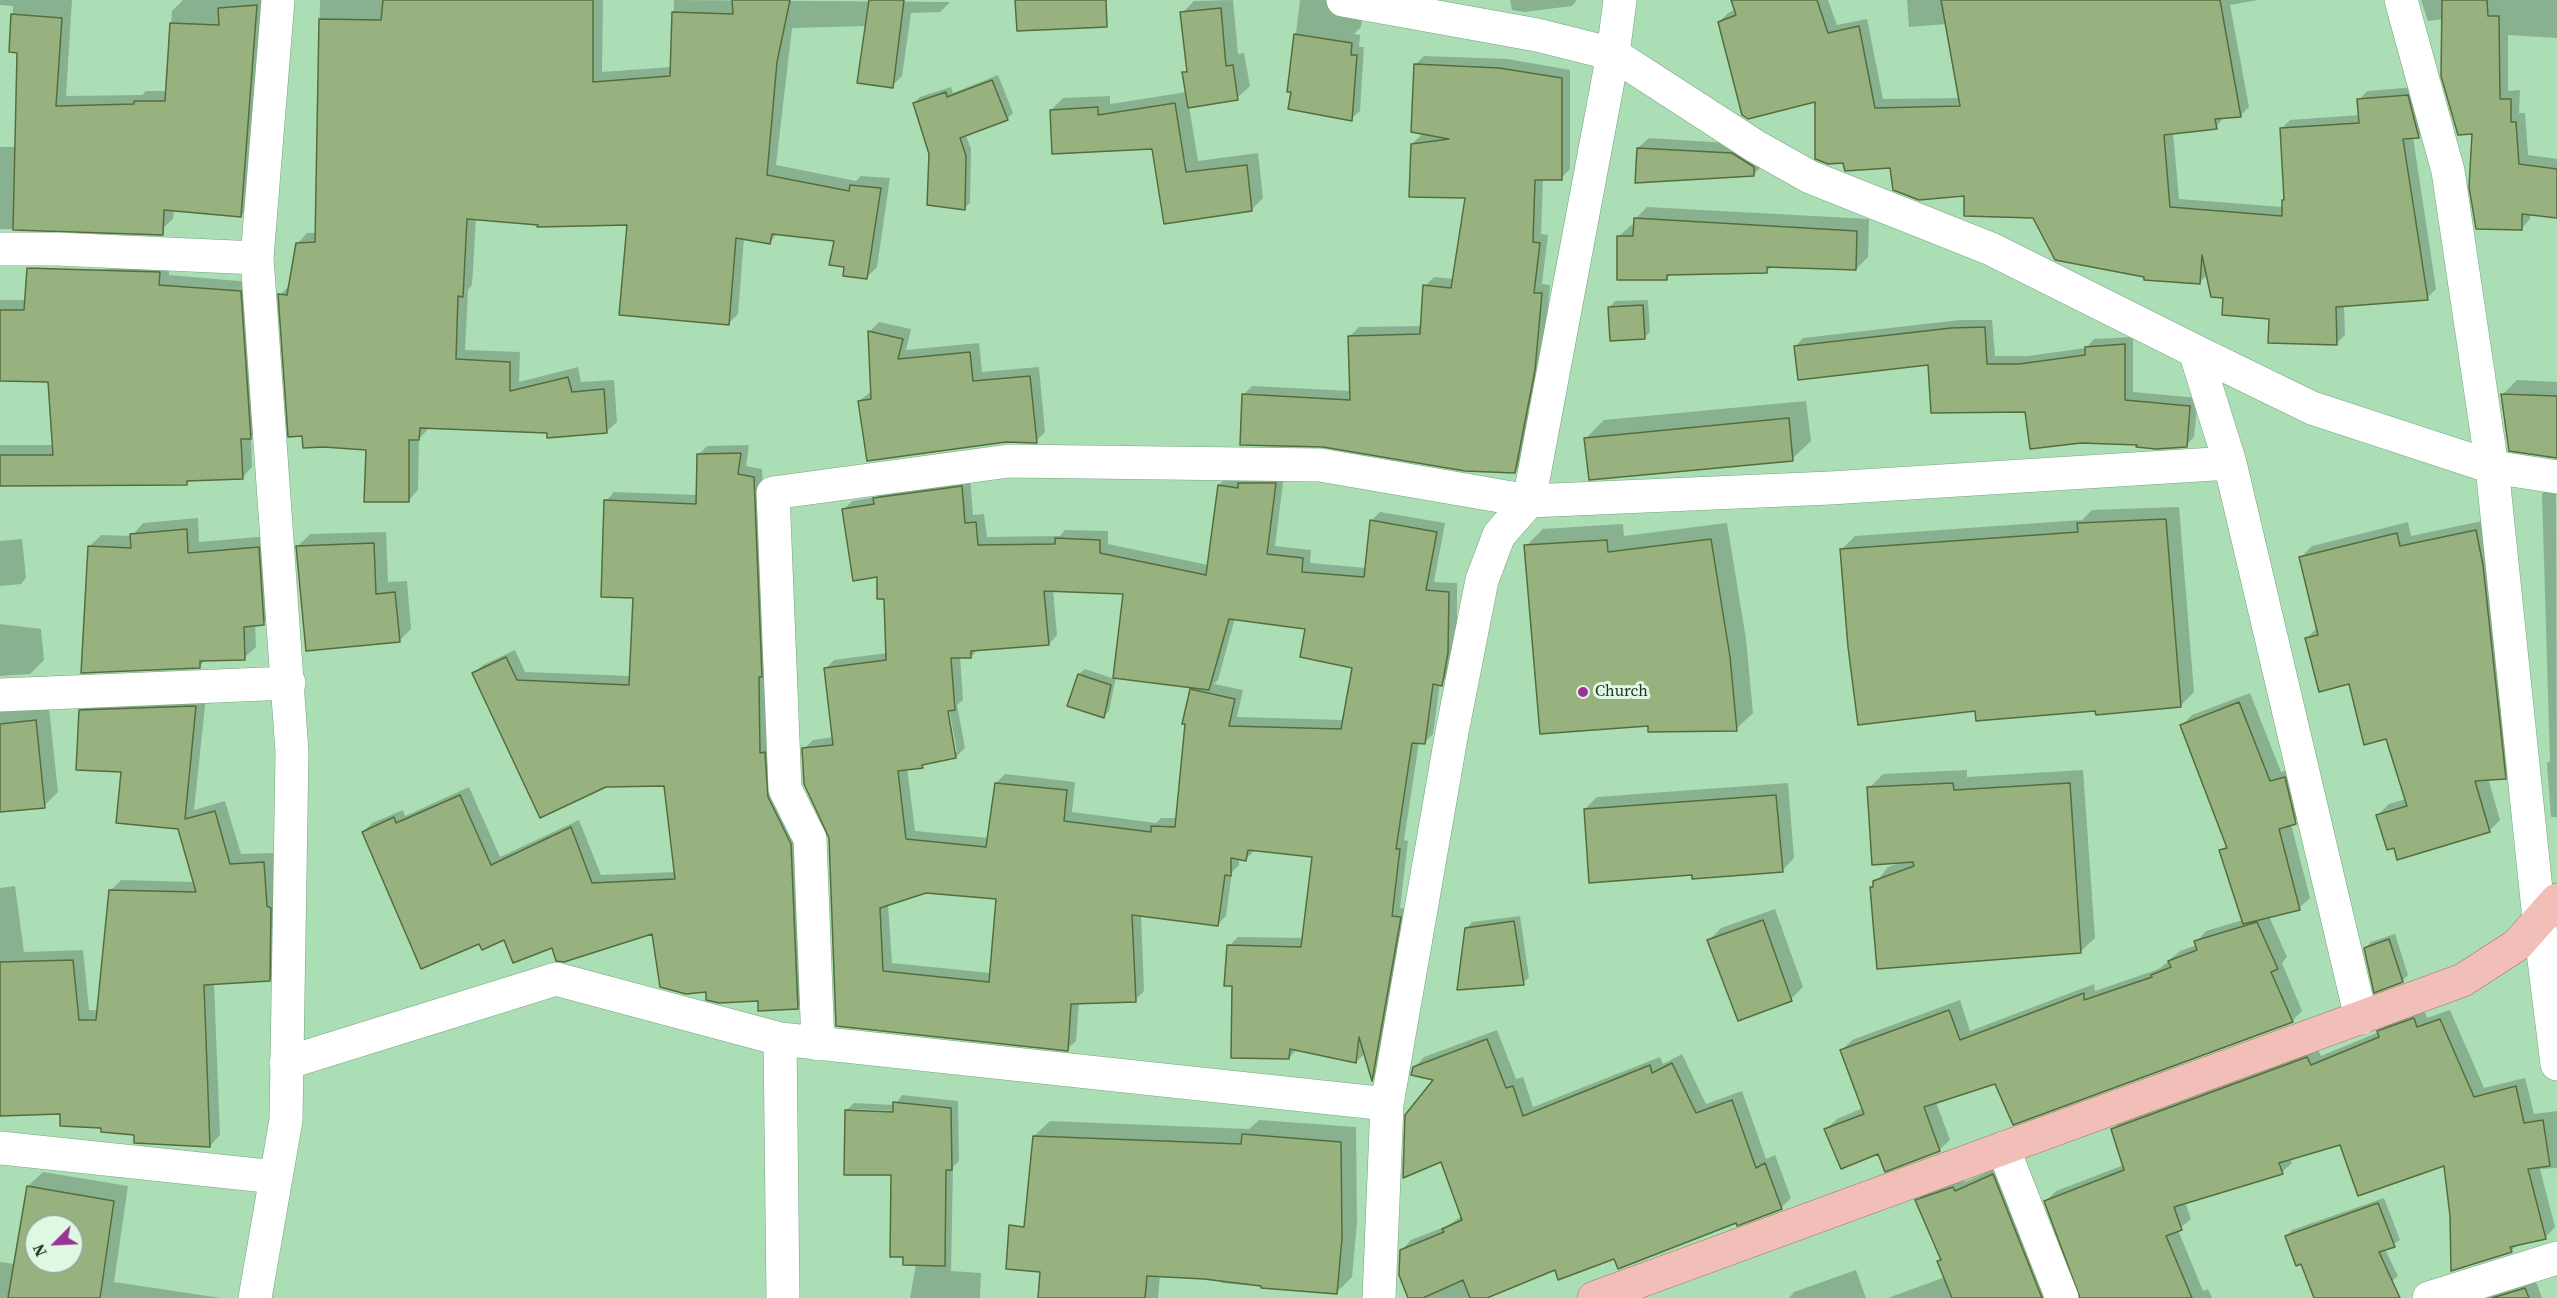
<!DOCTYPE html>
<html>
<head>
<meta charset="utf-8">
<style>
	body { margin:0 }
	#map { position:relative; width:2557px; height:1298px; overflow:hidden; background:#abdeb5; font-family:"Source Serif 4",serif }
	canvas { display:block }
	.north { position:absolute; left:24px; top:1214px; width:60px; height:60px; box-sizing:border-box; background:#dff8e3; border:2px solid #93aa97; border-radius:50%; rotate:246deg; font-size:16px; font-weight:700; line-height:24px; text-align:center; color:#203424 }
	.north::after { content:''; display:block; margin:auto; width:21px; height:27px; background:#9b3395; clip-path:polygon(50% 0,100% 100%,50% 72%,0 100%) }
</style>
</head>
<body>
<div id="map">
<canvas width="2557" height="1298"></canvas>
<div class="north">N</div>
</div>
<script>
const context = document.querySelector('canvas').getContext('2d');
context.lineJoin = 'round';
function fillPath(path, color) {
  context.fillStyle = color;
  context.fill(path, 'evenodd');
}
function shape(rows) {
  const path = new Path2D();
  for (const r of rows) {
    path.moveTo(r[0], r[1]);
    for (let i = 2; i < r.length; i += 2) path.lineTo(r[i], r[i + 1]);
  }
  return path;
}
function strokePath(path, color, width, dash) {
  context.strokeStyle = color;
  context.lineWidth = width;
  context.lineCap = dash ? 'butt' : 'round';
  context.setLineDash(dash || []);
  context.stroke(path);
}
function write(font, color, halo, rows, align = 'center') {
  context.font = font + ' "Source Serif 4",serif';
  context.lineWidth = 6;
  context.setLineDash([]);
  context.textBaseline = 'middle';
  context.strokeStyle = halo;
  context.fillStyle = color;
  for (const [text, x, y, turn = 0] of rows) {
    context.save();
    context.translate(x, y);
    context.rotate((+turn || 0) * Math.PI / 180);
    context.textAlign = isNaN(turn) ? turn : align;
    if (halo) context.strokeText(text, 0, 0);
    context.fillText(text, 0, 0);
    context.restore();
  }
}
const shadow = shape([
	[0,0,72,0,66,96,142,95,146,91,167,91,172,11,183,0,267,0,251,205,241,216,174,210,173,219,162,229,0,229,0,147,16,147,19,52,11,51,13,6,0,5],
	[320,0,603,0,602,72,672,67,674,0,950,2,940,12,911,13,902,76,892,86,867,26,792,28,776,165,856,181,861,176,890,178,877,267,867,277,845,266,836,240,778,233,770,242,744,238,738,314,728,324,629,223,539,223,476,218,472,285,468,290,465,350,520,352,519,382,578,367,581,382,614,380,617,422,606,432,429,428,419,439,418,490,408,501,367,449,280,295,290,285,297,244,307,233,316,233],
	[1233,0,1238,54,1244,53,1250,86,1237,98,1189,106,1198,161,1258,153,1263,198,1251,210,1165,222,1153,147,1051,110,1063,98,1110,96,1110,104,1187,92,1184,73,1188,68,1182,13,1194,1],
	[1300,0,1335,0,1363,13,1361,27,1354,34,1360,35,1359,47,1364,47,1360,111,1351,119,1293,90,1289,91],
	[1510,0,1577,0,1572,6,1524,12,1512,10],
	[1755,0,1828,0,1837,25,1867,19,1883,99,1960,98,1947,24,1909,27,1907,0,2258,0,2230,5,2249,107,2240,116,2224,117,2216,127,2173,133,2179,199,2283,207,2286,198,2282,128,2290,120,2360,115,2359,100,2367,91,2416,87,2427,128,2419,136,2413,137,2436,289,2427,298,2344,305,2345,335,2337,343,2224,297,2208,274,2199,283,2145,276,2034,217,1892,167,1845,162,1816,100,1719,22,1728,13],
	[2421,0,2557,0,2557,38,2508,35,2508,91,2520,90,2519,113,2525,113,2528,155,2557,159,2557,215,2530,213,2530,219,2521,229,2474,132,2443,19,2428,21],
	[1424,56,1508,59,1570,70,1570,169,1561,178,1543,178,1541,234,1548,235,1542,284,1550,285,1543,360,1524,462,1515,471,1243,395,1252,386,1351,391,1350,336,1359,327,1422,326,1425,286,1434,277,1454,279,1466,197,1412,144,1421,135,1429,134,1415,65],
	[998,75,1013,113,1007,119,966,135,971,149,970,203,964,208,931,154,914,103,920,97,951,87,953,93],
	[1649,138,1742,144,1764,164,1754,174,1638,148],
	[1647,207,1869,219,1868,257,1856,269,1772,266,1766,272,1672,273,1667,278,1618,237,1631,225,1635,225,1635,219],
	[169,263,169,275,250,282,261,427,251,436,252,467,242,478,190,479,186,483,0,484,0,445,54,445,49,381,0,380,0,300,26,300,37,276],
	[1648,300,1650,332,1644,338,1610,307,1615,301],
	[1960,320,1992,320,1995,356,2028,356,2086,348,2094,339,2133,337,2133,392,2198,398,2194,437,2186,445,2138,443,2027,411,1930,364,1795,347,1803,338],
	[879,322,911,329,906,350,979,343,982,372,1039,367,1045,432,1036,441,859,401,872,391,870,331],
	[2517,380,2557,382,2557,457,2503,394],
	[1806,401,1811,441,1792,459,1586,438,1604,420],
	[749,445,746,466,762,469,770,667,799,835,806,999,797,1007,707,990,654,932,553,946,505,938,480,942,363,832,372,823,403,810,405,816,469,787,500,857,579,820,601,875,675,872,666,785,474,673,483,665,515,650,525,672,631,676,634,596,606,501,614,492,698,495,698,455,707,446],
	[1284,475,1275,546,1311,550,1310,563,1366,568,1372,520,1380,512,1445,523,1434,582,1457,583,1457,644,1450,675,1440,683,1433,734,1424,743,1419,742,1404,840,1408,841,1400,908,1409,909,1380,1071,1373,1079,1365,1053,1356,1062,1297,1049,1289,1058,1234,985,1229,946,1238,937,1304,938,1314,856,1254,851,1245,860,1239,858,1239,865,1232,872,1226,916,1218,924,1141,914,1144,991,1135,1000,1079,1003,1076,1041,1067,1049,838,1025,830,838,804,749,813,740,834,737,825,669,834,660,887,653,885,597,879,575,843,510,852,501,877,497,884,490,970,478,973,515,984,514,987,537,1060,536,1065,530,1108,531,1108,544,1208,565,1219,485,1228,476],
	[1053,590,1125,593,1115,679,1085,669,1079,674,1069,705,1103,717,1109,711,1116,677,1194,687,1191,690,1177,818,1161,818,1156,823,1072,812,1075,782,1005,774,996,783,989,838,915,831,907,768,956,757,965,748,957,705,963,700,960,657,971,657,978,649,1049,644,1057,635],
	[1235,618,1307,628,1353,666,1344,720,1237,717,1243,690,1214,684,1218,680],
	[948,703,957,752,954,752,946,704],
	[926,891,997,898,991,973,892,963,888,904],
	[2556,480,2557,817,2551,817,2547,763,2550,761,2542,494],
	[2179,507,2194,692,2180,706,1977,709,1842,549,1855,536,2082,520,2092,510],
	[198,518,199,542,270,536,275,612,263,623,255,624,256,647,244,658,206,660,199,666,90,546,101,535,132,536,143,523],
	[2487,520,2516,766,2505,777,2488,778,2500,820,2489,831,2395,846,2378,815,2389,804,2406,799,2387,737,2350,683,2307,638,2318,627,2301,557,2312,546,2408,522,2411,536],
	[1727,523,1746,639,1753,713,1736,729,1526,546,1543,529,1623,524,1624,536],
	[386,532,388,582,407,581,411,629,399,641,298,546,310,534],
	[22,539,26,578,21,584,0,586,0,541],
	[0,624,41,629,44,660,30,674,0,676],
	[0,693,48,699,58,792,44,806,0,811],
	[2250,693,2281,772,2295,767,2306,812,2291,824,2310,898,2299,908,2269,916,2287,957,2282,963,2302,1011,2292,1021,1996,1082,1936,1102,1950,1140,1939,1150,1879,1152,1826,1129,1837,1119,1863,1108,1842,1050,1852,1040,1960,1000,1970,1031,2094,984,2095,991,2159,969,2180,951,2197,945,2196,942,2206,931,2243,920,2221,851,2228,844,2181,726,2192,715],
	[206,696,194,810,225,801,241,854,274,853,279,969,269,979,214,983,220,1135,210,1146,103,1127,62,1112,0,1115,0,888,15,886,24,952,83,950,89,1010,98,1010,110,891,121,880,195,882,179,827,123,771,80,711,91,701],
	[1967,770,1967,777,2083,770,2095,938,2081,951,1872,887,1888,867,1902,862,1869,788,1883,774],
	[1788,783,1794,858,1782,871,1585,809,1597,797],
	[1775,909,1803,987,1791,999,1709,940,1721,928],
	[1520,916,1529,977,1523,983,1467,928,1472,922],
	[2395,934,2408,975,2402,981,2365,948,2371,942],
	[2424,1009,2427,1018,2450,1010,2484,1088,2525,1078,2534,1114,2557,1111,2557,1168,2540,1169,2555,1227,2546,1237,2519,1244,2511,1251,2451,1216,2445,1164,2341,1143,2290,1158,2292,1163,2282,1172,2185,1202,2191,1219,2178,1230,2203,1291,2208,1289,2212,1298,2082,1298,2046,1201,2056,1191,2124,1165,2113,1129,2123,1119,2317,1048,2321,1056,2379,1032,2389,1022],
	[1497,1030,1516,1079,1523,1077,1533,1107,1660,1057,1663,1064,1682,1054,1706,1104,1742,1091,1766,1159,1775,1155,1791,1198,1781,1208,1614,1257,1555,1268,1483,1298,1410,1298,1401,1251,1411,1240,1447,1226,1462,1216,1435,1079,1414,1068,1424,1057],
	[902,1095,958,1101,959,1161,953,1167,951,1271,981,1273,980,1298,910,1298,916,1264,892,1174,846,1111,854,1103,895,1105],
	[851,1109,900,1111,900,1114,851,1112],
	[1259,1120,1356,1127,1357,1222,1352,1277,1336,1293,1221,1283,1222,1279,1160,1275,1158,1298,1040,1298,1045,1241,1034,1136,1050,1121,1249,1129],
	[2003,1165,2056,1298,1888,1298,1945,1277,1939,1262,1942,1258,1917,1201,1927,1191,1963,1178,1965,1182],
	[43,1172,128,1186,114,1282,221,1298,0,1298,0,1262,15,1264,28,1186],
	[36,1226,72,1226,72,1262,36,1262],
	[2384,1198,2400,1240,2385,1249,2398,1276,2392,1281,2350,1298,2316,1298,2301,1262,2287,1236,2292,1230],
	[1856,1270,1866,1298,1789,1298,1794,1292],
	[2535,1279,2542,1298,2473,1298]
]);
const building = shape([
	[383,0,593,0,593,82,670,76,672,12,733,14,732,0,790,0,777,62,767,175,849,191,850,185,881,188,867,279,843,276,844,267,829,265,834,241,772,234,770,244,736,238,729,325,619,315,627,225,537,227,538,225,467,219,463,297,458,296,456,359,510,362,510,391,568,377,572,392,604,389,607,433,547,438,547,433,420,428,419,440,409,440,409,502,364,502,366,450,324,447,303,448,302,436,288,437,278,294,287,295,296,243,315,242,319,19,381,20,383,0],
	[869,0,904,0,893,88,857,83,869,0],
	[1015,0,1106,0,1107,27,1017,31,1015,0],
	[1731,0,1817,0,1828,33,1859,26,1875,108,1960,106,1941,0,2220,0,2241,117,2215,119,2217,129,2164,135,2170,207,2282,216,2282,200,2284,200,2280,128,2359,123,2357,99,2408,95,2419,138,2403,139,2428,300,2336,307,2337,345,2268,343,2269,319,2222,315,2223,298,2211,297,2202,255,2200,284,2144,280,2144,277,2055,260,2033,218,1964,216,1964,196,1919,200,1893,190,1890,168,1845,171,1843,163,1828,164,1818,160,1815,159,1815,102,1748,119,1742,115,1718,22,1736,15,1731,0],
	[2442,0,2487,0,2488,16,2499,16,2500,99,2511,99,2511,122,2516,122,2519,164,2557,169,2557,218,2522,214,2522,230,2476,229,2469,187,2472,134,2458,135,2441,76,2442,0],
	[257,5,241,217,164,210,163,235,13,230,17,53,9,52,11,14,62,18,56,106,134,104,134,101,165,101,170,23,219,25,218,8,257,5],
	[1221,8,1226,66,1233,65,1238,100,1188,108,1182,72,1187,72,1180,12,1221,8],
	[1294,34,1352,43,1351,55,1357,55,1352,121,1288,109,1291,92,1287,92,1294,34],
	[1414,64,1499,68,1562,78,1562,180,1535,180,1533,242,1540,243,1534,293,1542,293,1535,370,1515,473,1465,471,1323,447,1240,445,1242,394,1350,400,1348,336,1420,334,1423,285,1451,288,1465,198,1409,197,1411,144,1449,139,1411,132,1414,64],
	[992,80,1008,120,960,138,966,156,965,210,927,205,929,154,913,103,946,92,947,97,992,80],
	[1175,103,1186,172,1247,165,1252,211,1164,224,1152,149,1052,154,1050,110,1098,107,1098,115,1175,103],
	[1637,148,1732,153,1754,167,1754,176,1635,183,1637,148],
	[1634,218,1857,231,1856,270,1767,267,1767,273,1667,275,1667,280,1617,280,1617,236,1633,236,1634,218],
	[27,268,160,272,159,285,241,291,251,439,241,439,243,479,187,481,187,485,0,486,0,455,53,455,48,382,0,381,0,310,24,310,27,268],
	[1643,305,1645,339,1610,341,1608,307,1643,305],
	[1985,327,1987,364,2019,364,2085,355,2085,347,2125,344,2125,400,2190,406,2187,447,2156,449,2136,447,2137,445,2081,443,2030,449,2025,412,1931,413,1928,365,1798,380,1794,346,1951,328,1985,327],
	[868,331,903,339,898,359,970,352,973,381,1030,376,1037,443,1006,442,867,461,858,401,871,399,868,331],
	[2501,394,2557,396,2557,458,2509,451,2501,394],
	[1789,418,1793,461,1589,480,1584,438,1789,418],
	[741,453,738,474,754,477,762,677,759,677,760,753,765,752,768,797,791,844,798,1009,758,1011,758,1001,719,1003,706,1000,706,992,686,994,660,987,652,934,564,962,556,961,552,948,513,963,504,940,482,950,479,944,421,969,362,832,394,817,396,823,460,795,491,865,571,827,592,883,675,879,664,786,606,787,540,818,472,673,506,657,517,680,629,685,633,598,601,597,604,500,696,504,697,454,741,453],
	[1238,483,1276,483,1267,554,1303,558,1302,572,1364,577,1370,520,1437,532,1426,590,1449,592,1448,653,1442,686,1433,684,1425,744,1412,743,1396,849,1400,849,1392,916,1401,917,1372,1081,1359,1037,1356,1063,1290,1049,1289,1059,1231,1058,1232,986,1224,986,1227,945,1301,947,1312,857,1248,850,1246,861,1231,858,1231,876,1225,875,1218,926,1132,915,1136,1002,1071,1004,1068,1051,836,1026,829,838,804,784,802,748,833,745,824,668,886,660,884,599,877,599,877,577,853,581,842,509,874,504,873,498,962,486,965,523,976,522,978,545,1055,544,1055,538,1100,540,1100,553,1206,575,1218,485,1238,488,1238,483],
	[1044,591,1123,594,1113,678,1209,690,1229,619,1305,629,1300,657,1352,668,1341,729,1229,726,1235,699,1190,689,1182,724,1185,724,1175,827,1151,826,1151,832,1064,821,1067,790,995,783,986,847,906,839,898,771,923,768,922,765,956,758,948,711,955,710,951,658,971,658,971,651,1049,645,1044,591],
	[926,893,996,899,989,982,883,971,880,908,926,893],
	[2166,519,2181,707,2096,715,2095,711,1976,721,1975,711,1858,725,1848,647,1840,549,2078,532,2077,523,2166,519],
	[187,529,188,553,259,547,264,625,244,627,245,660,200,661,200,668,81,673,88,546,131,548,130,534,187,529],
	[2476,530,2483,565,2506,779,2475,781,2490,832,2397,860,2394,848,2387,850,2376,815,2407,806,2386,739,2364,745,2349,684,2319,692,2305,638,2318,635,2299,557,2397,533,2400,546,2476,530],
	[1711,539,1730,657,1737,731,1648,732,1648,726,1540,734,1524,545,1607,540,1608,552,1711,539],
	[374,543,376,594,395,592,400,642,306,651,296,546,374,543],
	[1078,674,1111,685,1104,718,1067,706,1078,674],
	[2239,702,2270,781,2285,777,2296,824,2279,829,2300,910,2243,924,2219,850,2227,848,2180,725,2239,702],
	[196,706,185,819,215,811,230,864,264,862,267,906,271,908,270,981,204,985,210,1147,134,1143,134,1135,101,1132,101,1128,60,1126,60,1114,0,1116,0,962,73,960,79,1020,96,1020,109,890,196,892,178,829,116,823,121,772,76,770,79,710,196,706],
	[36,720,45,808,0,812,0,724,36,720],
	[1953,783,1954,790,2070,783,2081,953,1877,969,1870,887,1873,887,1873,881,1914,866,1913,862,1872,865,1867,787,1953,783],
	[1776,795,1783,872,1692,879,1692,875,1589,883,1584,809,1776,795],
	[1763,920,1792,1001,1738,1021,1707,940,1763,920],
	[1514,921,1524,985,1457,990,1465,928,1514,921],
	[2257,922,2278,969,2271,972,2293,1022,2013,1125,1995,1084,1924,1107,1940,1151,1885,1172,1878,1154,1841,1169,1824,1129,1864,1114,1840,1050,1949,1010,1960,1040,2084,993,2084,1000,2152,977,2151,975,2171,967,2168,961,2197,950,2194,941,2257,922],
	[2389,939,2403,982,2374,993,2364,948,2389,939],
	[2414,1018,2417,1027,2440,1019,2474,1097,2516,1086,2524,1123,2543,1120,2550,1166,2528,1169,2546,1239,2510,1247,2512,1252,2451,1271,2450,1216,2444,1166,2358,1196,2340,1145,2279,1163,2283,1174,2174,1207,2182,1230,2166,1236,2192,1298,2080,1298,2044,1201,2124,1170,2111,1129,2307,1057,2311,1065,2379,1037,2377,1031,2414,1018],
	[1487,1039,1506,1088,1513,1086,1523,1116,1650,1065,1652,1073,1672,1063,1696,1113,1732,1100,1756,1168,1765,1163,1782,1209,1737,1226,1736,1223,1618,1269,1614,1259,1558,1280,1555,1270,1487,1298,1470,1298,1463,1280,1423,1298,1408,1298,1399,1275,1400,1250,1444,1232,1442,1229,1462,1220,1441,1162,1403,1178,1405,1115,1433,1080,1411,1075,1413,1067,1487,1039],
	[893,1102,951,1108,952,1170,946,1170,945,1266,903,1265,903,1257,890,1257,891,1175,844,1175,845,1110,893,1112,893,1102],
	[1242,1134,1341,1142,1342,1238,1337,1294,1261,1288,1261,1286,1204,1279,1147,1276,1145,1298,1038,1298,1040,1272,1006,1269,1009,1225,1024,1227,1033,1136,1241,1144,1242,1134],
	[1993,1174,2042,1298,1952,1298,1937,1261,1941,1260,1915,1200,1953,1187,1955,1191,1993,1174],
	[27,1186,114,1201,100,1298,8,1298,27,1186],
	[36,1226,72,1226,72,1262,36,1262,36,1226],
	[2378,1203,2395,1247,2379,1252,2400,1298,2314,1298,2301,1264,2296,1266,2285,1236,2378,1203],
	[2525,1288,2529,1298,2492,1298,2525,1288]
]);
const minor = shape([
	[1343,0,1537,35,1613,54,1620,0],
	[0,249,57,249,257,258],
	[2195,351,2312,408,2492,467,2448,171,2401,0],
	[2557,477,2492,467,2539,919,2557,1064],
	[0,695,289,683],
	[780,1039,783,1298],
	[818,1044,810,839,785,789,773,493,1009,461,1320,465,1529,501,1830,488,2230,463],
	[286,1063,556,979,780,1039,1387,1104],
	[0,1148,276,1177],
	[2003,1148,2062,1298],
	[255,1298,286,1120,292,752,257,258,278,0],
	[1379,1298,1387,1104,1452,732,1482,580,1499,535,1529,501,1613,54,1755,146,1810,177,1991,249,2195,351,2230,463,2361,1018],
	[2429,1298,2557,1258]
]);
const major = shape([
	[1594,1298,2463,980,2517,945,2557,900]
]);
const markers = [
	[1583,692,6,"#9b3395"]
];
const poiNames = [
	["Church",1595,692]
];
fillPath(shadow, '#0003');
fillPath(building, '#97b27e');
strokePath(building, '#556d3d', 1.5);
strokePath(minor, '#74a57e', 34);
strokePath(major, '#a27364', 34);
strokePath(minor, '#fff', 33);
strokePath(major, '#f1bfb7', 33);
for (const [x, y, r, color] of markers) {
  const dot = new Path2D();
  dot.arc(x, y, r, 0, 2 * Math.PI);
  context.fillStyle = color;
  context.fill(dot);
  strokePath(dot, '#dff8e3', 2);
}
write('16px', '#203424', '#dff8e3', poiNames, 'left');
</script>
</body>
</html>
